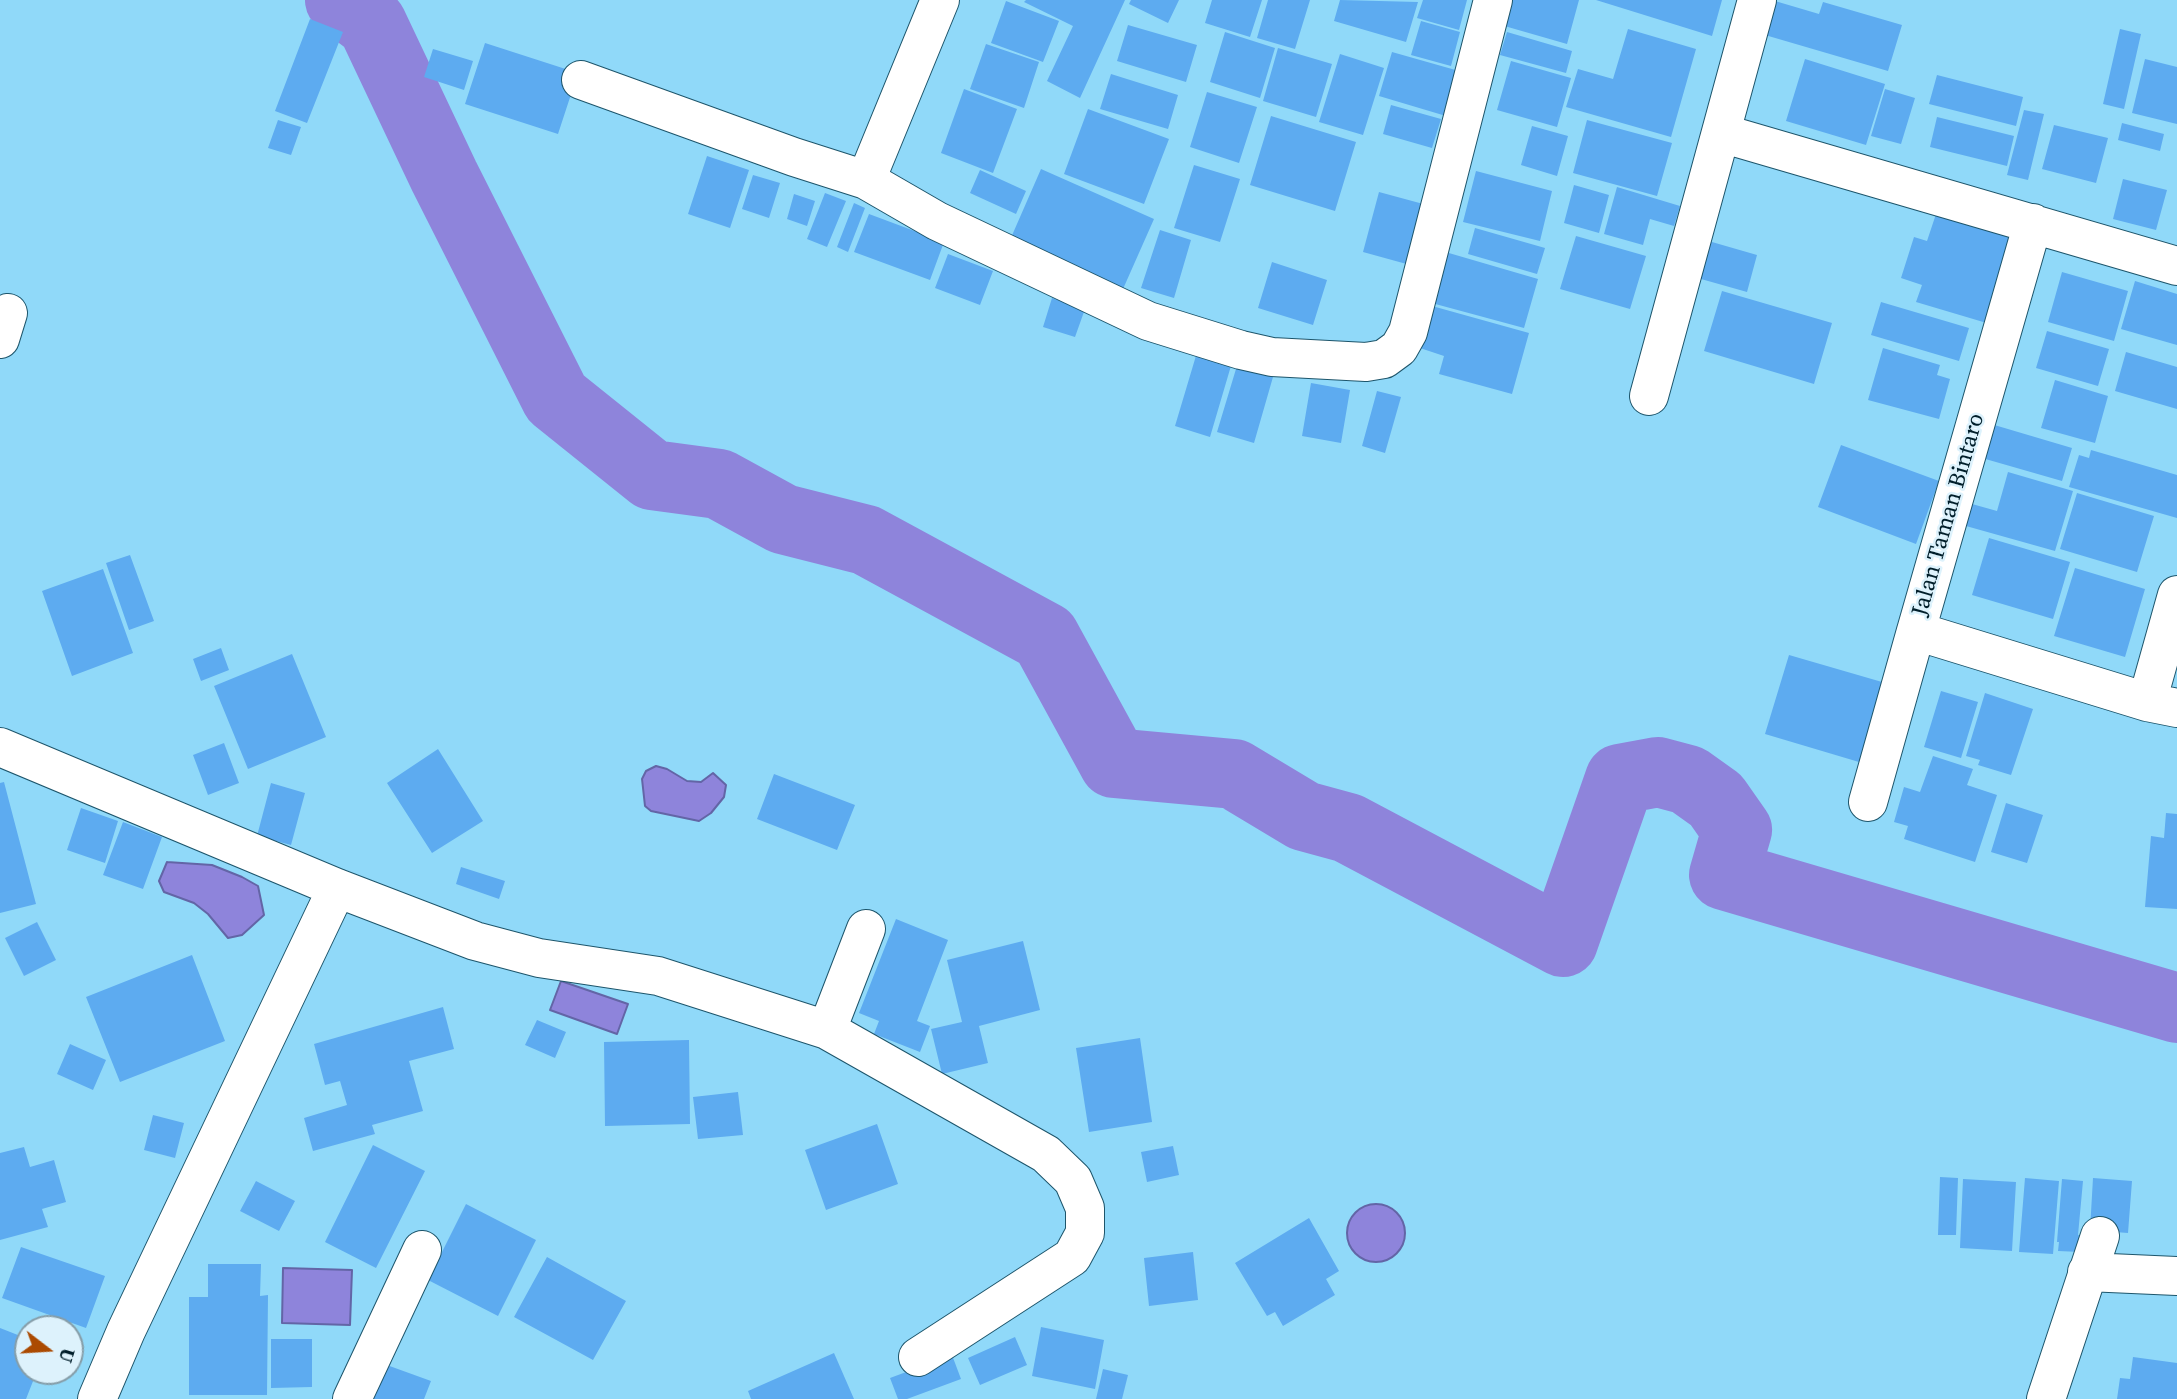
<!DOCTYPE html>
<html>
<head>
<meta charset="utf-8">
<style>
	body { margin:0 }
	#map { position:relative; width:2177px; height:1399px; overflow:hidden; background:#90d9f9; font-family:"Source Serif 4",serif }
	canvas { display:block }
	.north { position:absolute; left:14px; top:1315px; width:70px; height:70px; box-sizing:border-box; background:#ddf2fc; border:2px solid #859da8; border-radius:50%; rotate:107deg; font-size:19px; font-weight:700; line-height:28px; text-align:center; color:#001e2a }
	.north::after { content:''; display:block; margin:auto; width:24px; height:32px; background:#ab4a01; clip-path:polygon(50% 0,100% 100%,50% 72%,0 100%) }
</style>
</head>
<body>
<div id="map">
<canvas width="2177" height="1399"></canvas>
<div class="north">U</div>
</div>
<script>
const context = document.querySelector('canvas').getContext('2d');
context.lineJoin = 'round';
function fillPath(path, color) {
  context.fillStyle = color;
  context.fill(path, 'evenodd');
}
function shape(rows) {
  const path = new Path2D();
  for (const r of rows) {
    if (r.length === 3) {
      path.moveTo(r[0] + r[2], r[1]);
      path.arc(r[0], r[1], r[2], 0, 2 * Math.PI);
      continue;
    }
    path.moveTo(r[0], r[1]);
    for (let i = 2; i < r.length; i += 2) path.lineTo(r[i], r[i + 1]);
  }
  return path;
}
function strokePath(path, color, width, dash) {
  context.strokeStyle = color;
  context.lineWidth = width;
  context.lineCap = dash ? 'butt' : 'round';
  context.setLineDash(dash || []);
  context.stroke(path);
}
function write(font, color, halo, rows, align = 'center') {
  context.font = font + ' "Source Serif 4",serif';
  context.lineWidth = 5;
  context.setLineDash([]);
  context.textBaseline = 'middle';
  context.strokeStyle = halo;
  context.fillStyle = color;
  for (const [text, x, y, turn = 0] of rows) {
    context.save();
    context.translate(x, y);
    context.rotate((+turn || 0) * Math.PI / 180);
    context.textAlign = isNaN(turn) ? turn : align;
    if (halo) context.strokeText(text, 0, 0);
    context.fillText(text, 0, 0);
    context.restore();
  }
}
const water = shape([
	[656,766,667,769,687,781,701,782,713,773,726,785,724,797,711,813,699,821,651,811,645,806,642,779,646,771,656,766],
	[167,862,212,865,242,877,258,886,264,915,242,935,228,938,208,914,194,903,164,892,159,881,167,862],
	[561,981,628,1004,617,1034,550,1010,561,981],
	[1376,1233,29],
	[283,1268,352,1270,350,1325,282,1323,283,1268]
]);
const river = shape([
	[340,0,372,24,444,176,556,398,652,475,719,484,783,519,866,540,1045,637,1114,763,1234,774,1304,816,1348,828,1563,942,1620,779,1658,772,1688,780,1716,800,1737,830,1724,875,2177,1008]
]);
const building = shape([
	[1026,0,1125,0,1080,98,1047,81,1073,26,1024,2],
	[1131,0,1179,0,1168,23,1129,4],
	[1212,0,1262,0,1250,37,1205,23],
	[1268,0,1310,0,1295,49,1257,38],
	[1340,0,1418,2,1406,42,1334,21],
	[1423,0,1467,0,1459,30,1417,18],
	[1508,0,1579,0,1567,44,1501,25],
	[1596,0,1722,0,1712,36],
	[1006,1,1059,21,1043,62,991,43],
	[1775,1,1819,14,1823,2,1902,25,1888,71,1765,35],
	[310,19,343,32,307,123,275,111],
	[1421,21,1460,32,1451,66,1411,55],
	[1128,25,1197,45,1186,82,1117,61],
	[1628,29,1696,49,1671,137,1566,107,1578,69,1613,79],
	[2120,29,2141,34,2124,109,2103,104],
	[1225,32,1275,48,1260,98,1210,82],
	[1507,32,1572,51,1566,73,1500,55],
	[485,43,578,73,558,134,465,104],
	[986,44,1039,62,1024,108,970,89],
	[1278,48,1332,64,1316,117,1263,101],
	[433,49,473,61,464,90,424,77],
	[1392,52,1459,71,1446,116,1379,96],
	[1340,54,1384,68,1363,135,1319,122],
	[1805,59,1885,84,1866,145,1786,121],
	[2145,59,2177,67,2177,124,2132,113],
	[1511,61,1571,78,1557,127,1497,110],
	[1111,74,1178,95,1168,129,1100,109],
	[1937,75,2023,97,2016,126,1929,104],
	[964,89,1017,109,993,173,941,153],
	[1885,89,1915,98,1901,144,1871,136],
	[1207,92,1257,107,1239,163,1190,147],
	[1391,105,1441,119,1432,148,1383,134],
	[1088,109,1169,139,1144,204,1064,174],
	[2024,110,2044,114,2028,180,2007,175],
	[1271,116,1356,142,1335,211,1250,185],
	[1937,117,2014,136,2007,166,1930,147],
	[278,120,301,127,291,155,268,148],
	[1587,120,1672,143,1657,196,1573,173],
	[2122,123,2164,134,2160,151,2118,140],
	[2054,125,2108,138,2096,183,2042,169],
	[1532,126,1568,136,1557,176,1521,165],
	[707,156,749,170,730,228,688,214],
	[1194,165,1240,179,1220,242,1174,228],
	[1041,169,1154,219,1123,289,1010,240],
	[980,170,1026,191,1016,214,970,193],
	[1476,171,1552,191,1540,241,1463,222],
	[753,175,780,183,769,218,742,209],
	[2123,179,2167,190,2156,230,2113,219],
	[1574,185,1609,195,1599,233,1564,223],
	[1617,187,1680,206,1674,226,1650,219,1643,245,1604,234],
	[1379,192,1438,208,1421,268,1363,252],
	[825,193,846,201,827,247,807,239],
	[794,194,815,201,807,226,787,219],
	[854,203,865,208,848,252,837,247],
	[869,214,944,242,930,280,854,252],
	[1936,214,2016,238,1990,324,1916,302,1922,285,1901,278,1914,237,1927,241],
	[1475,228,1545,248,1537,274,1468,254],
	[1160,230,1191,240,1174,298,1141,288],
	[1576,236,1646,256,1630,309,1560,289],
	[1705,240,1757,255,1747,292,1694,277],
	[1442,251,1538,279,1524,328,1428,302],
	[948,254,993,271,980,305,935,288],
	[1272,262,1327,280,1313,325,1258,308],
	[2062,272,2128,291,2114,341,2048,322],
	[2135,281,2177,294,2177,345,2121,329],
	[1722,291,1832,323,1814,384,1704,351],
	[1052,298,1085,309,1075,337,1043,327],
	[1881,302,1969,328,1959,361,1871,335],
	[1432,306,1529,333,1512,394,1439,374,1444,356,1420,348],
	[2047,331,2109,349,2098,386,2036,368],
	[1883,348,1940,365,1937,375,1950,379,1939,419,1868,400],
	[1198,349,1233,359,1210,437,1175,426],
	[2126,352,2177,367,2177,409,2115,391],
	[1239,359,1275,370,1254,443,1217,432],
	[2055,380,2108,396,2095,443,2041,428],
	[1311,383,1350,390,1341,443,1302,436],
	[1377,391,1401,397,1385,453,1362,446],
	[1991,424,2072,448,2062,481,1982,458],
	[1841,445,1939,481,1916,544,1818,507],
	[2091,450,2177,475,2177,518,2069,487,2079,455,2089,458],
	[2008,472,2073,491,2055,551,1966,526,1972,504,1997,511],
	[2077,493,2154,516,2137,572,2060,549],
	[1989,538,2070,562,2053,619,1972,595],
	[130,555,154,621,129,630,106,563],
	[2075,568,2145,589,2125,657,2054,636],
	[103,569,133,653,72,676,42,591],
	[221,648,229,670,201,681,193,659],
	[292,654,326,737,248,769,214,686],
	[1789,655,1882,682,1859,762,1765,734],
	[1941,691,1978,702,1961,758,1924,747],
	[1985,693,2033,709,2011,775,1978,765,1980,760,1966,756],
	[224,743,239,783,208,795,193,755],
	[438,749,483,821,432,853,387,783],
	[1933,756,1973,769,1967,785,1997,795,1975,862,1904,839,1908,826,1894,822,1904,787,1920,792],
	[774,774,855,805,837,850,757,819],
	[4,782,36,904,0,913,0,783],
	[271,783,305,793,291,845,257,836],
	[2006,803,2043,815,2027,863,1991,852],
	[81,808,118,821,105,863,67,850],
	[2166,813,2177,814,2177,909,2145,907,2151,836,2164,838],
	[123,822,162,837,143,889,103,875],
	[461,867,505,881,499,899,456,884],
	[896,919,948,940,917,1021,930,1026,920,1052,874,1034,879,1021,859,1013],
	[37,922,56,960,24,976,5,938],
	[1023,941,1040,1010,979,1026,988,1063,942,1074,931,1029,962,1022,947,960],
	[192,955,225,1041,120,1082,86,997],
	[443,1007,454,1049,409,1061,423,1111,372,1125,375,1134,313,1151,304,1118,347,1105,340,1081,325,1085,314,1044],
	[537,1020,566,1032,555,1058,525,1045],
	[1140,1038,1152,1122,1089,1132,1076,1048],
	[689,1040,690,1124,605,1126,604,1042],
	[70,1044,106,1060,93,1090,57,1074],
	[738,1092,743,1135,698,1139,693,1097],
	[153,1115,184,1123,175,1158,144,1150],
	[877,1124,898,1184,826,1210,805,1150],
	[373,1145,425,1171,376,1268,325,1242],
	[1173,1146,1179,1175,1147,1182,1141,1152],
	[24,1147,30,1167,54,1160,66,1202,42,1209,48,1227,0,1240,0,1153],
	[1940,1177,1958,1178,1956,1235,1938,1235],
	[2025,1178,2059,1181,2053,1254,2019,1252],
	[2093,1178,2132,1181,2128,1233,2090,1230],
	[1963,1179,2016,1182,2012,1251,1960,1248],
	[2062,1179,2083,1181,2078,1235,2083,1236,2081,1252,2058,1251,2059,1242,2057,1242],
	[256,1181,295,1201,279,1231,240,1211],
	[466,1204,536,1240,498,1316,428,1280],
	[1309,1218,1339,1271,1326,1279,1335,1295,1283,1326,1275,1312,1267,1316,1235,1263],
	[21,1247,105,1276,86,1328,2,1298],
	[1193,1252,1198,1300,1149,1306,1144,1258],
	[547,1257,626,1301,593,1360,514,1317],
	[208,1264,261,1264,260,1296,268,1295,267,1395,189,1395,189,1297,208,1297],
	[1041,1327,1104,1340,1095,1389,1032,1376],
	[0,1328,28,1339,28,1371,37,1371,26,1399,0,1399],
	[1015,1337,1027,1365,980,1385,968,1358],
	[271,1339,312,1339,312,1387,271,1388],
	[834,1353,854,1399,751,1399,748,1391],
	[952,1355,961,1379,907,1399,898,1399,890,1378],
	[2133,1357,2177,1363,2177,1399,2117,1399,2120,1378,2130,1379],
	[384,1364,431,1381,424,1399,371,1399],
	[1103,1369,1128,1375,1122,1399,1096,1399]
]);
const minor = shape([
	[940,0,866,180,937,221,1148,321,1241,350,1272,357,1366,362,1384,359,1399,348,1408,332,1493,0],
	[581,80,794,157,866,180],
	[1721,133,2177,266],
	[2033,223,1916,631,2147,702,2177,708],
	[0,339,8,313],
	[1649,396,1757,0],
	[2147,702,2177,595],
	[0,747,337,888,475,941,539,958,658,976,827,1030,866,929],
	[1868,802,1916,631],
	[827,1030,1046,1154,1073,1180,1085,1208,1085,1233,1072,1257,918,1357],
	[2087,1272,2177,1276],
	[97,1399,126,1331,337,888],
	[352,1399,422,1250],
	[2046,1399,2100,1236]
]);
const streetNames = [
	["Jalan Taman Bintaro",1949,515,-74]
];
fillPath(water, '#8e84db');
strokePath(water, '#6365a6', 2);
strokePath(river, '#8e84db', 70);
fillPath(building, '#5dabf0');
strokePath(minor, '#1d556b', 40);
strokePath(minor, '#fff', 38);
write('23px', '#001e2a', '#ddf2fc', streetNames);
</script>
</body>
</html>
